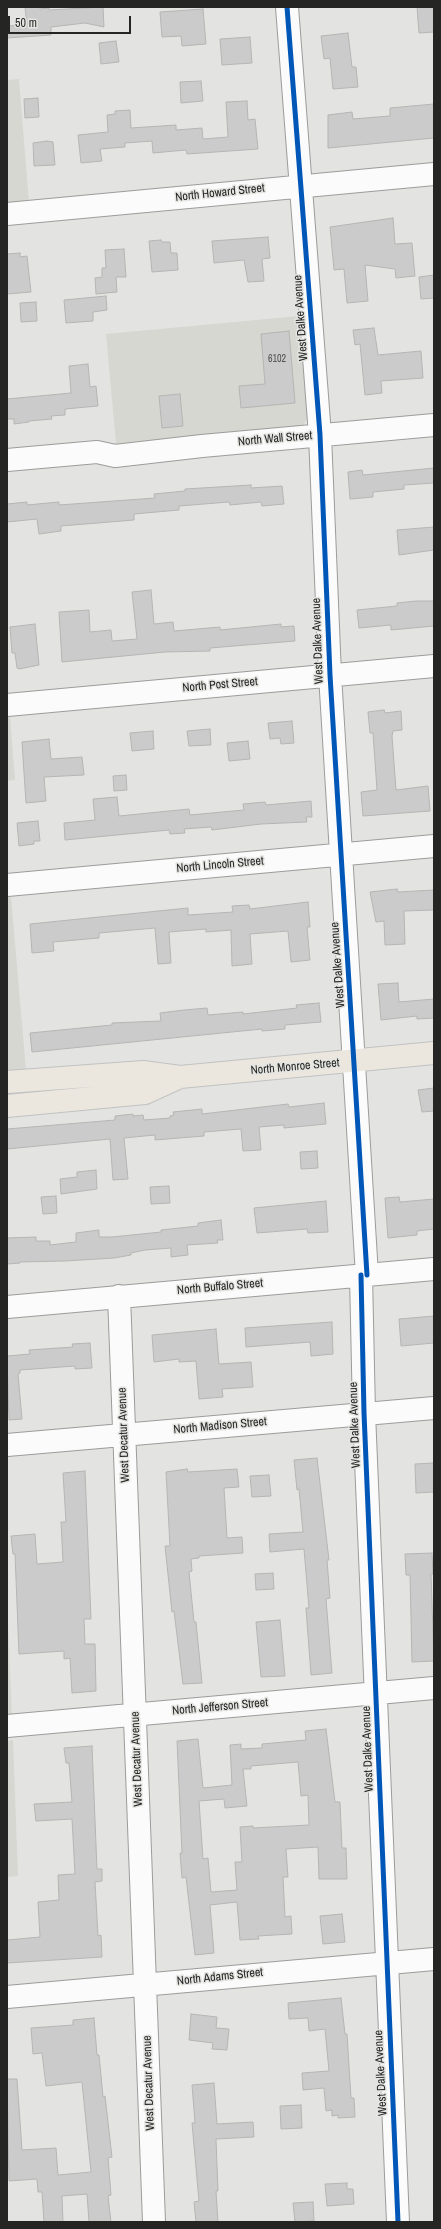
<!DOCTYPE html>
<html>
<head>
<meta charset="utf-8">
<style>
	body { margin:0 }
	#map { position:relative; width:441px; height:2229px; overflow:hidden; background:#e3e4e2; font-family:"Archivo Narrow",sans-serif }
	canvas { display:block }
	.frame { position:absolute; inset:0; border:8px solid #252624; pointer-events:none }
	.scale { position:absolute; left:8px; top:16px; width:123px; height:18px; box-sizing:border-box; border:2px solid #252624; border-top:0; padding-left:5px; font-size:12px; line-height:14px; white-space:nowrap; color:#252624; -webkit-text-stroke:3px #e4e5e1; paint-order:stroke }
</style>
</head>
<body>
<div id="map">
<canvas width="441" height="2229"></canvas>
<div class="frame"></div>
<div class="scale">50 m</div>
</div>
<script>
const context = document.querySelector('canvas').getContext('2d');
context.lineJoin = 'round';
function fillPath(path, color) {
  context.fillStyle = color;
  context.fill(path, 'evenodd');
}
function shape(rows) {
  const path = new Path2D();
  for (const r of rows) {
    path.moveTo(r[0], r[1]);
    for (let i = 2; i < r.length; i += 2) path.lineTo(r[i], r[i + 1]);
  }
  return path;
}
function strokePath(path, color, width, dash) {
  context.strokeStyle = color;
  context.lineWidth = width;
  context.lineCap = dash ? 'butt' : 'round';
  context.setLineDash(dash || []);
  context.stroke(path);
}
function write(font, color, halo, rows, align = 'center') {
  context.font = font + ' "Archivo Narrow",sans-serif';
  context.lineWidth = 3;
  context.setLineDash([]);
  context.textBaseline = 'middle';
  context.strokeStyle = halo;
  context.fillStyle = color;
  for (const [text, x, y, turn = 0] of rows) {
    context.save();
    context.translate(x, y);
    context.rotate((+turn || 0) * Math.PI / 180);
    context.textAlign = isNaN(turn) ? turn : align;
    if (halo) context.strokeText(text, 0, 0);
    context.fillText(text, 0, 0);
    context.restore();
  }
}
const built = shape([
	[19,79,29,203,7,205,7,80],
	[299,316,308,417,303,426,210,437,116,444,106,334],
	[10,717,15,780,7,781,7,718],
	[11,897,26,1070,7,1071,7,898],
	[7,1597,12,1718,7,1719],
	[13,1740,18,1876,7,1877,7,1741]
]);
const building = shape([
	[25,7,40,7,40,9,49,8,49,10,103,7,104,27,85,23,51,27,51,35,7,38,7,26,27,25,25,7],
	[417,7,434,7,434,32,419,33,417,7],
	[203,9,206,44,182,46,181,36,162,37,160,12,203,9],
	[348,33,352,67,356,67,358,87,333,89,330,58,324,59,321,36,348,33],
	[250,37,252,63,222,65,220,39,250,37],
	[116,41,119,62,101,64,99,43,116,41],
	[201,81,203,101,181,103,180,82,201,81],
	[38,98,39,117,25,118,24,99,38,98],
	[247,101,248,120,255,119,258,149,187,154,186,150,153,153,152,141,125,143,125,147,100,149,102,161,81,163,78,135,108,132,107,115,115,114,115,111,130,110,131,128,176,125,176,130,202,128,203,139,228,137,226,102,247,101],
	[434,104,434,138,328,148,328,115,352,112,353,119,390,116,390,108,434,104],
	[47,141,53,142,55,165,34,166,33,143,47,141],
	[393,218,395,244,412,243,415,276,396,278,395,269,365,265,368,301,347,303,344,269,334,270,330,227,393,218],
	[268,237,270,258,262,259,264,281,248,282,244,260,214,263,212,241,268,237],
	[161,240,162,242,170,242,171,253,177,253,178,270,152,272,149,241,161,240],
	[124,249,126,277,116,277,117,292,96,294,95,278,102,277,102,268,106,268,105,250,124,249],
	[20,253,20,257,27,256,31,292,7,294,7,254,20,253],
	[434,275,434,298,421,299,419,277,434,275],
	[106,296,107,310,93,312,93,321,66,323,64,300,106,296],
	[36,302,37,321,21,322,20,303,36,302],
	[374,328,378,355,421,351,423,378,381,381,382,393,365,395,360,344,355,345,353,330,374,328],
	[289,331,295,403,241,408,239,386,265,384,261,334,289,331],
	[88,364,90,387,96,386,98,406,65,409,65,415,51,416,52,419,29,421,29,422,14,424,14,419,7,419,7,399,71,393,69,366,88,364],
	[180,394,183,426,162,428,159,396,180,394],
	[434,468,434,483,404,485,404,489,373,492,373,497,350,499,348,472,362,470,363,475,434,468],
	[251,485,251,488,282,486,284,504,262,506,261,502,230,505,229,502,179,506,179,510,134,514,134,520,61,526,61,531,39,534,37,519,7,522,7,504,27,502,27,505,59,502,59,505,155,498,154,494,185,491,185,489,251,485],
	[434,527,434,550,399,555,397,530,434,527],
	[151,590,154,624,173,622,174,631,220,627,220,630,281,624,281,627,294,626,295,641,210,648,210,651,165,652,62,662,59,612,89,610,90,632,111,630,112,641,137,639,132,592,151,590],
	[416,601,434,601,434,626,391,630,391,625,359,628,357,610,397,606,397,603,416,601],
	[35,624,39,665,19,669,17,668,15,653,12,653,10,627,35,624],
	[384,710,385,713,401,711,402,730,393,731,392,736,396,790,428,786,430,811,363,816,361,792,377,790,373,733,370,733,368,712,384,710],
	[292,721,294,743,281,744,280,738,270,739,268,723,292,721],
	[210,729,211,745,189,746,187,731,210,729],
	[153,731,154,749,132,751,130,733,153,731],
	[49,739,51,759,82,757,84,775,44,777,46,801,26,803,22,742,49,739],
	[248,741,250,759,229,761,227,743,248,741],
	[126,775,127,790,114,791,113,776,126,775],
	[117,797,119,816,189,809,190,815,244,810,243,804,265,802,266,805,311,801,312,817,306,817,307,822,261,824,212,830,211,827,184,829,185,833,170,834,169,830,65,840,64,823,95,820,93,799,117,797],
	[38,821,40,841,34,841,34,844,19,846,17,823,38,821],
	[397,889,398,892,434,890,434,910,404,911,405,944,385,945,384,921,376,922,370,892,397,889],
	[308,902,310,927,307,927,310,960,291,962,288,931,250,934,252,964,232,966,231,930,206,932,206,929,169,932,171,963,158,964,155,928,99,933,99,938,53,942,54,951,32,953,30,924,188,908,188,915,233,912,232,906,249,905,250,909,308,902],
	[398,983,399,1002,434,999,434,1018,417,1019,417,1016,381,1020,378,984,398,983],
	[319,1003,321,1022,285,1025,285,1029,262,1031,262,1029,32,1052,30,1033,112,1025,112,1023,161,1021,160,1013,184,1010,207,1008,208,1015,243,1012,243,1014,297,1008,296,1005,319,1003],
	[434,1088,434,1111,422,1112,418,1090,434,1088],
	[324,1103,326,1124,284,1128,284,1125,259,1127,261,1150,243,1151,241,1129,204,1132,204,1136,155,1140,155,1135,124,1138,128,1179,113,1180,110,1139,7,1149,7,1129,115,1120,115,1116,133,1114,133,1116,143,1115,144,1120,170,1118,170,1116,174,1115,173,1112,202,1109,202,1114,288,1104,289,1107,324,1103],
	[317,1151,318,1168,301,1169,300,1152,317,1151],
	[96,1170,97,1189,61,1194,60,1179,77,1177,77,1172,96,1170],
	[169,1186,170,1203,151,1204,150,1187,169,1186],
	[56,1196,57,1213,43,1214,41,1197,56,1196],
	[399,1197,400,1202,434,1199,434,1229,417,1231,417,1235,388,1238,385,1198,399,1197],
	[326,1201,328,1232,308,1233,307,1229,257,1233,254,1208,326,1201],
	[221,1220,223,1240,217,1240,218,1243,187,1245,188,1255,171,1257,171,1248,145,1250,131,1253,131,1255,114,1258,65,1261,20,1262,20,1263,7,1264,7,1238,36,1237,36,1241,50,1241,50,1245,76,1242,76,1233,99,1230,99,1237,112,1237,161,1232,161,1230,198,1226,198,1223,221,1220],
	[434,1316,434,1343,401,1346,399,1319,434,1316],
	[332,1322,333,1354,311,1356,310,1342,246,1347,245,1328,332,1322],
	[216,1329,219,1364,251,1362,253,1387,222,1389,223,1397,199,1399,196,1361,179,1362,179,1359,154,1362,152,1335,216,1329],
	[90,1343,92,1368,75,1369,75,1366,20,1370,20,1373,18,1374,22,1419,9,1420,7,1356,30,1354,29,1350,73,1347,72,1344,90,1343],
	[317,1458,329,1560,327,1560,330,1598,326,1599,332,1673,311,1675,306,1608,309,1608,304,1549,270,1552,269,1534,303,1532,299,1489,297,1490,294,1460,317,1458],
	[434,1463,434,1492,416,1493,415,1464,434,1463],
	[187,1469,188,1472,237,1469,239,1487,224,1488,227,1538,242,1537,243,1553,199,1556,199,1558,191,1559,192,1571,189,1572,194,1622,196,1622,202,1683,183,1684,174,1611,172,1612,165,1546,170,1546,166,1472,187,1469],
	[85,1471,91,1619,84,1619,85,1644,95,1644,96,1691,72,1693,70,1658,64,1659,64,1651,19,1654,15,1554,13,1554,11,1536,35,1534,37,1564,63,1562,61,1522,66,1522,63,1473,85,1471],
	[269,1475,271,1496,252,1497,250,1476,269,1475],
	[432,1553,433,1574,431,1574,434,1661,412,1662,410,1575,406,1575,405,1554,432,1553],
	[273,1573,274,1589,256,1590,255,1574,273,1573],
	[280,1620,285,1676,261,1677,256,1622,280,1620],
	[326,1729,335,1802,340,1802,342,1848,346,1848,347,1879,319,1879,318,1847,286,1849,288,1877,283,1877,285,1917,291,1916,292,1934,258,1936,259,1939,240,1940,237,1902,210,1905,214,1953,195,1955,186,1877,182,1878,180,1853,182,1853,177,1741,198,1739,203,1788,232,1785,230,1745,241,1744,241,1749,262,1748,262,1744,306,1740,305,1731,326,1729],
	[298,1762,301,1796,308,1795,309,1825,253,1828,253,1826,240,1827,242,1862,235,1862,237,1890,211,1892,208,1858,203,1859,199,1801,224,1799,225,1808,247,1806,243,1769,251,1769,251,1766,298,1762],
	[92,1746,97,1869,102,1869,102,1881,95,1882,98,1936,101,1935,102,1957,7,1963,7,1940,40,1937,38,1902,59,1900,58,1875,75,1874,72,1819,36,1821,34,1804,72,1802,69,1763,66,1763,64,1748,92,1746],
	[342,1914,345,1942,323,1944,320,1916,342,1914],
	[341,1998,345,2034,347,2034,351,2098,354,2098,355,2117,338,2118,338,2115,332,2116,332,2110,326,2111,324,2088,303,2090,302,2073,329,2071,325,2029,309,2031,308,2018,289,2019,288,2003,341,1998],
	[191,2014,217,2017,216,2028,229,2029,227,2050,212,2049,213,2043,189,2040,191,2014],
	[94,2018,97,2055,99,2055,103,2097,105,2096,112,2157,108,2158,111,2195,108,2196,111,2222,89,2222,87,2194,62,2196,63,2222,44,2222,42,2192,38,2192,37,2179,9,2181,7,2079,17,2079,22,2150,56,2148,58,2175,91,2172,82,2082,46,2086,42,2053,33,2054,31,2028,73,2025,73,2020,94,2018],
	[214,2083,217,2124,253,2122,254,2137,216,2139,218,2191,216,2191,218,2222,196,2222,194,2202,199,2201,192,2123,195,2123,192,2085,214,2083],
	[301,2105,302,2128,281,2129,280,2106,301,2105],
	[347,2183,347,2189,353,2189,354,2204,327,2206,325,2184,347,2183],
	[313,2202,314,2221,295,2222,293,2203,313,2202]
]);
const minor = shape([
	[287,7,320,435,330,675,367,1275],
	[7,214,434,174],
	[7,460,97,452,115,456,202,446,434,425],
	[7,705,434,666],
	[7,885,434,846],
	[361,1275,364,1413,398,2222],
	[119,1296,154,2222],
	[7,1307,434,1269],
	[7,1445,434,1408],
	[7,1726,434,1688],
	[7,1997,434,1959]
]);
const major = shape([
	[7,1082,143,1072,180,1077,434,1053],
	[7,1106,145,1093,180,1077]
]);
const cycleway = shape([
	[287,7,320,435,330,675,367,1275],
	[361,1275,364,1413,398,2222]
]);
const numberNames = [
	["6102",277,359]
];
const streetNames = [
	["North Howard Street",220,193,-6],
	["West Dalke Avenue",301,318,-94],
	["North Wall Street",275,439,-5],
	["West Dalke Avenue",318,641,-92],
	["North Post Street",220,685,-5],
	["North Lincoln Street",220,865,-5],
	["West Dalke Avenue",338,965,-94],
	["North Monroe Street",295,1067,-5],
	["North Buffalo Street",220,1287,-5],
	["West Dalke Avenue",355,1425,-92],
	["North Madison Street",220,1426,-5],
	["West Decatur Avenue",124,1435,-92],
	["North Jefferson Street",220,1707,-5],
	["West Dalke Avenue",368,1749,-92],
	["West Decatur Avenue",137,1759,-92],
	["North Adams Street",220,1977,-6],
	["West Dalke Avenue",381,2073,-93],
	["West Decatur Avenue",149,2083,-92]
];
fillPath(built, '#d5d7d0');
fillPath(building, '#cacbca');
strokePath(building, '#b5b6b4', 1);
strokePath(minor, '#9c9c9b', 24);
strokePath(major, '#c1c2c1', 24);
strokePath(minor, '#fbfbfb', 22);
strokePath(major, '#ebe7df', 22);
strokePath(cycleway, '#0057b8', 5);
write('10px', '#4e4f4e', null, numberNames);
write('12px', '#252624', '#e4e5e1', streetNames);
</script>
</body>
</html>
